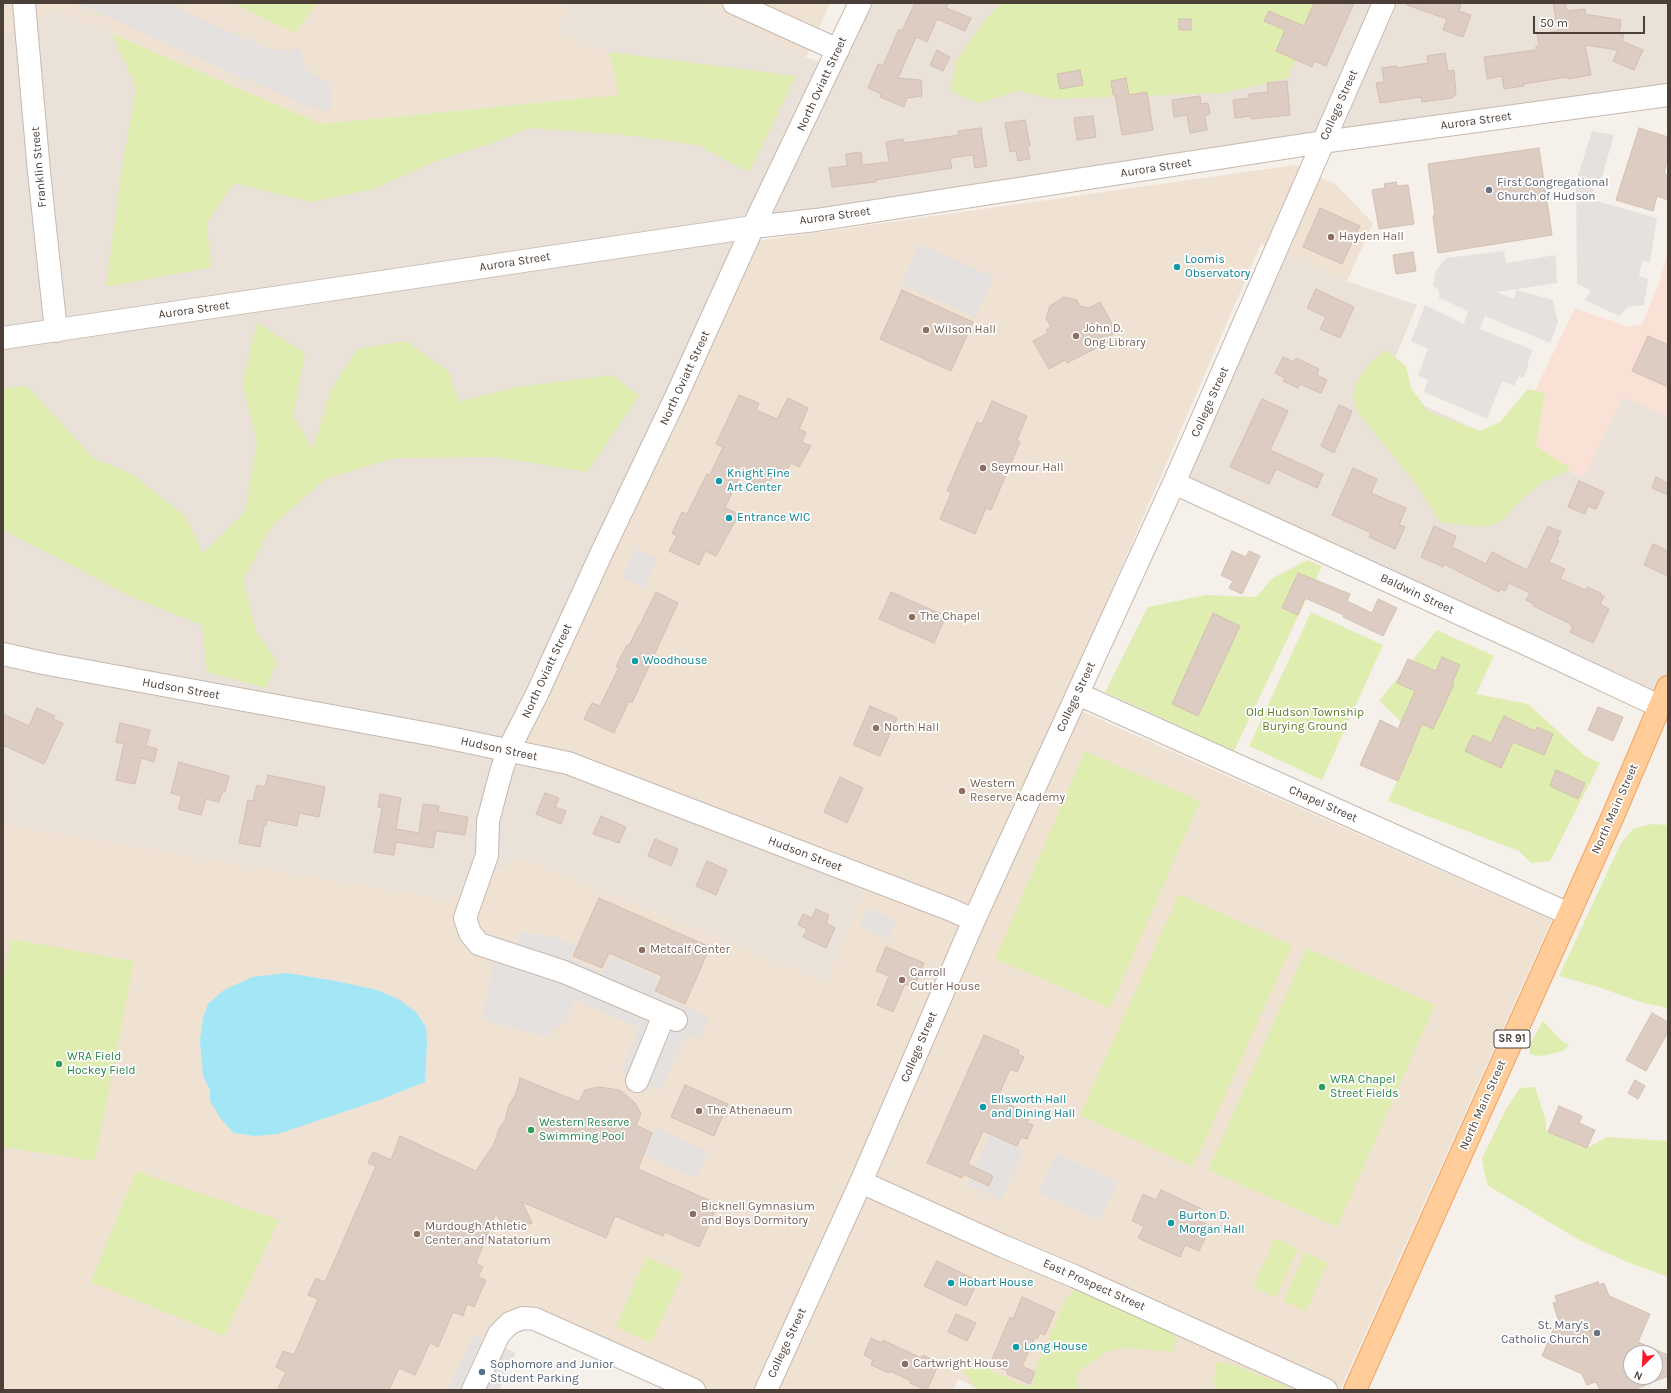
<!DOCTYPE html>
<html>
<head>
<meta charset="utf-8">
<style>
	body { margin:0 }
	#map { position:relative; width:1671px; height:1393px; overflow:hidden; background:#f6f0ea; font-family:Karla,sans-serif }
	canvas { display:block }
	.frame { position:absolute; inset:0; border:4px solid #4b3f37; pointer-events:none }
	.north { position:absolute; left:1623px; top:1345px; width:40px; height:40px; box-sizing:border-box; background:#fff; border:1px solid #b7b2af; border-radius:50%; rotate:204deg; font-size:11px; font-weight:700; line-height:16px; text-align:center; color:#4b3f37 }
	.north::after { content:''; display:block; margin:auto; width:14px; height:18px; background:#ff1828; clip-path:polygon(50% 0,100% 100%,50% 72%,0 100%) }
	.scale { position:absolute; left:1533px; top:16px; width:112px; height:18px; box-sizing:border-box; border:2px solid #4b3f37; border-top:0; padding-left:5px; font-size:12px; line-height:14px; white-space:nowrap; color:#4b3f37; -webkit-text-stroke:3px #fff; paint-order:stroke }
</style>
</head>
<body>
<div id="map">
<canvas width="1671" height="1393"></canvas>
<div class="frame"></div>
<div class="north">N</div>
<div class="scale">50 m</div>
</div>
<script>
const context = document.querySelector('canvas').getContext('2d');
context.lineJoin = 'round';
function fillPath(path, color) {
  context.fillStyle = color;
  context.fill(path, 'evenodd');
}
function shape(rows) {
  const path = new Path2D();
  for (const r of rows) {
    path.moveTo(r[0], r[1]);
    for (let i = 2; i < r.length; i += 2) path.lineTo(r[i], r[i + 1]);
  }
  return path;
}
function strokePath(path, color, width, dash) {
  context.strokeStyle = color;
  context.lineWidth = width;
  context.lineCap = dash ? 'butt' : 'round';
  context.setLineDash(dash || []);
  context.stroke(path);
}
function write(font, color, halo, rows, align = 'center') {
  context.font = font + ' Karla,sans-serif';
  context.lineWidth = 3.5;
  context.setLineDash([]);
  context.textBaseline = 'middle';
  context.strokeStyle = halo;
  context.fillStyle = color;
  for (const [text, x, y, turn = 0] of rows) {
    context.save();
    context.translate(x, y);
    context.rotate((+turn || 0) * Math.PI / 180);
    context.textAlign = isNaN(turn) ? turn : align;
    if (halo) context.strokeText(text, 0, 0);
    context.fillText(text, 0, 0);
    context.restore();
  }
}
const residential = shape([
	[569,3,699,3,806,57,830,67,860,3,1668,3,1668,95,753,227,508,751,870,879,826,982,521,858,449,900,3,824,3,34,60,11,321,124,619,95,609,52,557,31],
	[1276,249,1346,281,1417,305,1383,387,1583,478,1623,397,1668,416,1668,687,1659,706,1174,483]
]);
const commercial = shape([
	[1668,249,1668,416,1623,397,1584,478,1509,444,1575,308,1628,327,1642,324,1659,284]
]);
const education = shape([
	[3,3,569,3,558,31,609,52,620,95,321,124,60,11,3,34],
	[699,3,830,3,806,57],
	[1295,165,1335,184,1373,223,1347,281,1261,244,1063,703,1552,920,1340,1390,981,1390,958,1379,953,1390,694,1390,523,1318,473,1390,3,1390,3,824,449,900,521,858,826,982,872,873,529,746,525,740,756,241]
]);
const green = shape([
	[233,3,317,3,304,21,294,33],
	[1002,3,1320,3,1288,78,1223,93,1052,99,1018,91,979,103,951,91,956,61,983,22],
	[112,34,321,124,619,95,609,52,796,76,749,172,698,145,624,135,530,128,490,144,442,159,373,189,311,202,234,183,207,222,211,267,106,287,122,168,136,87],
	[257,323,305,353,293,415,313,449,331,390,357,349,406,341,448,371,459,402,516,387,613,375,639,396,587,472,496,457,394,458,325,479,271,527,243,580,256,632,277,661,266,688,207,672,202,625,136,599,3,530,3,388,27,386,93,458,132,474,186,517,203,553,245,512,257,441,242,383],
	[1386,350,1406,366,1411,388,1429,412,1480,431,1500,422,1528,389,1545,393,1536,446,1571,469,1541,483,1519,502,1502,521,1485,527,1440,522,1414,481,1358,413,1353,396,1358,379,1371,362],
	[1307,560,1322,566,1234,751,1105,692,1148,607,1206,595,1256,597,1273,578],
	[1311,612,1383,645,1322,780,1249,746],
	[1437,630,1494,656,1476,694,1528,704,1584,755,1600,763,1550,861,1531,863,1519,851,1388,801,1417,737,1379,701],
	[1085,751,1200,801,1110,1008,995,959],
	[1653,824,1668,825,1668,1008,1644,1003,1595,986,1559,976,1621,843,1634,828],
	[1179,894,1292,945,1193,1167,1080,1115],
	[11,939,134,961,95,1161,3,1147,3,981],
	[1307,948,1435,1005,1337,1227,1208,1170],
	[1543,1021,1562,1041,1569,1045,1563,1051,1547,1055,1536,1056,1530,1054,1529,1046],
	[1535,1087,1546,1121,1546,1131,1587,1148,1607,1137,1668,1141,1668,1277,1627,1262,1581,1241,1487,1185,1482,1158,1507,1107,1520,1088],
	[136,1171,279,1220,224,1336,91,1282],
	[1275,1238,1298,1249,1276,1297,1253,1287],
	[1305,1252,1328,1263,1306,1311,1283,1301],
	[646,1257,683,1273,651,1343,616,1327],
	[1074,1290,1095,1294,1169,1331,1176,1339,1173,1352,1127,1348,1109,1351,1077,1372,1077,1390,977,1390,962,1369,986,1368,1018,1383,1032,1387,1037,1365,1065,1301],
	[1216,1362,1233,1365,1282,1384,1292,1390,1215,1390,1214,1379]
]);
const parking = shape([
	[76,3,168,3,265,48,278,51,290,50,300,48,305,69,331,84,331,111,308,107],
	[1592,131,1614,135,1599,187,1592,182,1594,197,1596,201,1657,218,1650,262,1642,261,1639,276,1648,279,1644,305,1628,307,1619,316,1585,300,1591,290,1577,284,1576,182],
	[919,243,994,277,976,317,901,284],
	[1504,251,1506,263,1556,255,1557,283,1497,292,1514,299,1516,290,1553,300,1558,322,1550,343,1485,316,1480,329,1533,350,1527,363,1529,365,1523,378,1519,376,1514,386,1502,381,1487,419,1424,392,1428,380,1418,375,1428,349,1411,341,1425,305,1464,324,1468,311,1439,298,1439,290,1433,286,1436,271,1446,258],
	[636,548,658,558,644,588,622,578],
	[867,908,896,920,888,939,859,927],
	[521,932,550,936,576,945,570,959,602,973,610,956,659,978,653,993,710,1017,700,1039,686,1034,660,1091,620,1073,639,1027,575,1000,565,1022,544,1037,482,1019,498,942,517,944],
	[656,1127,708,1151,696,1178,644,1155],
	[990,1135,1024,1150,1001,1200,968,1185],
	[1056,1154,1118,1181,1100,1220,1039,1193],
	[473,1334,516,1353,499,1390,448,1390]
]);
const water = shape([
	[287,973,336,981,377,990,400,1000,417,1013,426,1027,427,1042,425,1082,382,1099,278,1134,255,1136,234,1133,220,1118,210,1101,210,1090,203,1076,200,1041,203,1018,208,1004,224,990,252,977]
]);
const building = shape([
	[915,3,949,3,946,8,971,18,965,31,937,19,927,42,916,37,898,78,921,80,922,96,907,98,904,107,880,97,881,94,868,88,878,64,883,66,899,29,902,31,915,3],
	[1314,3,1354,3,1326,66,1314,61,1312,67,1276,51,1285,30,1264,21,1269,11,1304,26,1314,3],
	[1407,3,1454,3,1461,5,1459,11,1471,15,1463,37,1443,30,1447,19,1407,5,1407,3],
	[1553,3,1565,3,1567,11,1585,9,1585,14,1621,20,1619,34,1624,35,1622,41,1643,50,1634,70,1613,61,1618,50,1585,45,1591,75,1568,79,1568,77,1523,84,1524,86,1504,89,1502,76,1487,79,1484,57,1536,50,1536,46,1539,46,1537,34,1558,31,1553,3],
	[1179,19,1191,19,1191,30,1179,30,1179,19],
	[937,50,950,57,943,71,930,65,937,50],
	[1445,53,1448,71,1454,70,1456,94,1452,98,1422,102,1421,97,1380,103,1376,83,1384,82,1382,68,1397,66,1397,68,1428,63,1427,56,1445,53],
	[1080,70,1083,85,1060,89,1057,74,1080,70],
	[1126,78,1129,95,1147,92,1153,130,1122,135,1115,94,1113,95,1111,81,1126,78],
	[1287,81,1290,115,1251,119,1250,116,1235,118,1233,100,1249,98,1249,94,1268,92,1267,83,1287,81],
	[1200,96,1201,104,1208,103,1210,114,1205,116,1207,130,1190,133,1187,115,1174,117,1172,100,1200,96],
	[1093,116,1096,137,1077,140,1074,118,1093,116],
	[1025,120,1030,146,1027,147,1030,159,1018,161,1016,151,1010,152,1005,123,1025,120],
	[981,128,987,166,975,168,973,155,950,158,952,168,876,180,876,182,832,187,829,168,847,166,846,154,861,152,862,165,889,162,886,142,903,139,904,143,959,135,958,131,981,128],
	[1639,128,1668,137,1668,158,1664,173,1668,175,1668,200,1657,196,1653,211,1616,200,1639,128],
	[1539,148,1552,235,1438,253,1433,216,1435,215,1428,164,1539,148],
	[1396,182,1397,186,1408,185,1414,224,1379,229,1372,190,1385,188,1384,184,1396,182],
	[1320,208,1360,226,1342,264,1303,247,1320,208],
	[1413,252,1416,271,1396,274,1393,255,1413,252],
	[1316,289,1354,307,1340,338,1320,329,1326,317,1307,308,1316,289],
	[902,290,973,322,951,371,880,339,902,290],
	[1064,297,1077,300,1080,306,1089,308,1100,302,1117,332,1105,339,1108,342,1067,363,1065,360,1049,369,1033,341,1048,333,1046,330,1051,327,1046,318,1050,306,1064,297],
	[1648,336,1668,345,1668,387,1632,371,1648,336],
	[1283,357,1294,362,1296,358,1319,369,1317,375,1327,380,1321,393,1299,384,1298,388,1283,381,1285,378,1275,373,1283,357],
	[739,395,759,403,756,410,777,419,788,398,808,408,799,429,806,432,802,442,811,446,799,467,791,463,786,472,776,468,766,490,740,476,725,508,739,514,716,556,705,551,699,565,669,551,677,536,672,533,682,512,687,514,707,474,710,475,723,447,716,444,739,395],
	[1262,399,1288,411,1270,450,1323,474,1317,488,1276,469,1269,484,1230,467,1262,399],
	[992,401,1027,416,1017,440,1020,442,991,510,986,508,975,534,940,519,951,493,947,491,977,422,982,424,992,401],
	[1339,405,1352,411,1334,453,1321,446,1339,405],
	[1353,468,1377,479,1371,493,1406,508,1399,525,1405,527,1395,549,1369,537,1371,533,1332,515,1353,468],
	[1656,477,1668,483,1668,495,1652,488,1656,477],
	[1579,481,1604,492,1596,509,1588,506,1585,514,1568,507,1579,481],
	[1434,526,1456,536,1452,547,1486,564,1492,552,1527,570,1548,526,1561,532,1557,540,1559,541,1549,562,1565,569,1560,579,1586,590,1587,587,1601,593,1600,595,1604,596,1600,604,1609,609,1593,643,1570,632,1573,626,1570,625,1571,624,1533,606,1534,604,1526,600,1530,593,1509,583,1505,591,1501,589,1499,592,1444,564,1443,567,1421,557,1434,526],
	[1653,544,1668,551,1668,576,1644,565,1653,544],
	[1232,551,1246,557,1249,551,1260,556,1242,594,1229,588,1233,581,1221,575,1232,551],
	[1298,573,1350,594,1347,601,1372,613,1378,599,1397,608,1383,636,1343,617,1344,615,1305,598,1298,615,1282,608,1298,573],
	[656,592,678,603,632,703,629,701,614,733,584,719,592,703,600,706,619,667,616,667,621,656,627,645,629,646,639,625,640,625,656,592],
	[891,592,946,616,934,643,879,619,891,592],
	[1213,613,1240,626,1198,716,1172,704,1213,613],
	[1442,657,1460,665,1452,683,1454,684,1433,729,1422,724,1398,781,1360,765,1380,720,1398,729,1415,691,1397,683,1408,659,1436,671,1442,657],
	[870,706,897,718,880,756,853,745,870,706],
	[1598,707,1623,717,1613,741,1588,730,1598,707],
	[37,708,55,716,53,719,63,723,44,764,3,745,3,714,29,726,37,708],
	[1504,716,1535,731,1537,727,1553,734,1544,755,1513,742,1501,768,1465,751,1473,735,1491,743,1504,716],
	[120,723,150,730,146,746,157,749,154,762,141,758,135,784,116,780,124,744,116,742,120,723],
	[179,762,229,776,225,792,222,792,219,802,206,799,201,815,178,809,182,796,171,793,179,762],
	[1556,770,1585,783,1578,799,1550,786,1556,770],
	[268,775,325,787,319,817,299,813,297,826,267,820,266,825,264,826,260,847,239,843,248,800,253,801,257,785,265,787,268,775],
	[840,777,863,788,847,823,824,812,840,777],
	[545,793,559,798,555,807,566,811,561,824,536,814,545,793],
	[380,794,401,798,396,829,419,833,423,804,439,806,438,812,468,817,465,835,436,831,433,848,396,842,394,855,374,852,382,808,378,807,380,794],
	[601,816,626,827,619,843,593,834,601,816],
	[655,839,678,849,671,866,648,856,655,839],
	[707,861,727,870,716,895,696,886,707,861],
	[599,898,710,947,685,1004,655,991,662,976,609,953,602,968,573,956,599,898],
	[816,909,829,915,826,923,835,928,826,948,803,937,807,929,798,925,803,914,812,918,816,909],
	[886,947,924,963,914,988,905,984,893,1012,877,1005,889,976,876,971,886,947],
	[1652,1013,1668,1022,1668,1032,1646,1071,1626,1060,1652,1013],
	[984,1035,1019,1050,1018,1054,1024,1057,1017,1072,1010,1069,997,1099,1031,1114,1027,1123,1033,1125,1027,1139,1021,1137,1017,1146,983,1131,968,1164,993,1176,989,1186,963,1174,962,1178,927,1163,984,1035],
	[520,1078,579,1102,585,1090,599,1087,619,1090,626,1095,635,1103,641,1114,636,1125,652,1133,638,1169,718,1204,699,1247,665,1232,663,1236,615,1216,606,1238,522,1202,532,1223,505,1232,496,1213,476,1263,483,1267,478,1277,486,1280,474,1307,467,1304,463,1316,453,1312,438,1347,430,1343,415,1375,399,1368,389,1390,277,1390,286,1372,276,1367,283,1351,294,1355,318,1299,308,1295,316,1278,325,1282,376,1166,368,1163,373,1152,391,1160,400,1136,476,1171,494,1144,499,1129,505,1120,509,1105,516,1094,520,1078],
	[1635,1080,1645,1086,1638,1099,1628,1093,1635,1080],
	[685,1085,728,1104,714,1136,671,1117,685,1085],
	[1559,1106,1582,1116,1579,1123,1595,1130,1587,1148,1548,1132,1559,1106],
	[1161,1190,1202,1209,1197,1220,1211,1226,1199,1251,1185,1245,1180,1257,1138,1238,1144,1226,1132,1221,1143,1194,1156,1200,1161,1190],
	[937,1261,978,1281,966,1306,924,1286,937,1261],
	[1598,1282,1599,1285,1604,1283,1609,1296,1650,1314,1638,1342,1668,1355,1668,1376,1634,1390,1600,1390,1596,1382,1587,1385,1582,1374,1542,1356,1558,1319,1553,1303,1557,1302,1555,1296,1598,1282],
	[1631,1353,1655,1353,1655,1377,1631,1377,1631,1353],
	[1022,1297,1055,1312,1045,1335,1040,1333,1037,1339,1035,1337,1022,1366,1035,1372,1030,1384,1007,1374,1008,1371,990,1364,1010,1317,1013,1319,1022,1297],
	[956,1314,976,1323,967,1341,948,1332,956,1314],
	[871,1338,882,1343,883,1340,921,1358,923,1355,939,1363,927,1390,910,1383,911,1381,890,1371,889,1373,871,1365,873,1360,864,1355,871,1338]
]);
const minor = shape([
	[24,3,39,172,56,331],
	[734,3,838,50],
	[3,338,753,227,816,220,1323,142,1668,95],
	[1174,483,1548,654,1659,706],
	[3,654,43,663,440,736,568,763,949,909,974,920],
	[1078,694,1569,914],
	[676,1020,564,972,479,944,470,933,465,918,487,855,488,821,501,772,508,751,537,694,602,552,676,397,753,227,860,3],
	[637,1081,664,1015],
	[861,1182,1005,1247,1074,1276,1326,1390],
	[473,1390,499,1334,510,1323,523,1318,535,1319,694,1390],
	[766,1390,861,1182,974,920,1174,483,1384,3]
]);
const major = shape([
	[1355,1390,1613,816,1668,687]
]);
const markers = [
	[1489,190,4,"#6b7280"],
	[1331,237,4,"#8d6e63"],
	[1177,267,4,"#0f9aa8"],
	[926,330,4,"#8d6e63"],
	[1076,336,4,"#8d6e63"],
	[983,468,4,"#8d6e63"],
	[719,481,4,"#0f9aa8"],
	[729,518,4,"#0f9aa8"],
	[912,617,4,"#8d6e63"],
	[635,661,4,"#0f9aa8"],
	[876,728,4,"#8d6e63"],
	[962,791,4,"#8d6e63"],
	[642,950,4,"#8d6e63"],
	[902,980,4,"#8d6e63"],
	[59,1064,4,"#2e9e5b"],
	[1322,1087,4,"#2e9e5b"],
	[983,1107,4,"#0f9aa8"],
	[699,1111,4,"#8d6e63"],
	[531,1130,4,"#2e9e5b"],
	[693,1214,4,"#8d6e63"],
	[1171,1223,4,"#0f9aa8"],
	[417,1234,4,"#8d6e63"],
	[951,1283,4,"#0f9aa8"],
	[1597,1333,4,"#6b7280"],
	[1016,1347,4,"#0f9aa8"],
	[905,1364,4,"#8d6e63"],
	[482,1372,4,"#5c6f8a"]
];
const shields = [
	[1512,1039,36]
];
const shieldNames = [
	["SR 91",1512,1039]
];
const streetNames = [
	["North Oviatt Street",822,84,-65],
	["College Street",1339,105,-66],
	["Aurora Street",1476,121,-8],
	["Franklin Street",39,167,-95],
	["Aurora Street",1156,168,-9],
	["Aurora Street",835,216,-8],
	["Aurora Street",515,262,-9],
	["Aurora Street",194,310,-8],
	["North Oviatt Street",685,378,-65],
	["College Street",1210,402,-66],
	["Baldwin Street",1417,594,25],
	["North Oviatt Street",547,671,-65],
	["Hudson Street",181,689,10],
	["College Street",1076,697,-65],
	["Hudson Street",499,749,12],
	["Chapel Street",1323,804,24],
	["North Main Street",1615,809,-66],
	["Hudson Street",805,854,21],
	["College Street",919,1047,-67],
	["North Main Street",1483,1105,-66],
	["East Prospect Street",1094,1285,24],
	["College Street",787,1343,-65]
];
const worshipNames = [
	["First Congregational",1497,183],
	["Church of Hudson",1497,197],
	["St. Mary's",1589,1326,"right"],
	["Catholic Church",1589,1340,"right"]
];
const educationNames = [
	["Hayden Hall",1339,237],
	["John D.",1084,329],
	["Ong Library",1084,343],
	["Wilson Hall",934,330],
	["Seymour Hall",991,468],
	["The Chapel",920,617],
	["North Hall",884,728],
	["Western",970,784],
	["Reserve Academy",970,798],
	["Metcalf Center",650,950],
	["Carroll",910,973],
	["Cutler House",910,987],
	["The Athenaeum",707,1111],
	["Bicknell Gymnasium",701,1207],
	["and Boys Dormitory",701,1221],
	["Murdough Athletic",425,1227],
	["Center and Natatorium",425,1241],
	["Cartwright House",913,1364]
];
const cultureNames = [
	["Loomis",1185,260],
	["Observatory",1185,274],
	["Knight Fine",727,474],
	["Art Center",727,488],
	["Entrance WIC",737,518],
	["Woodhouse",643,661],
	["Ellsworth Hall",991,1100],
	["and Dining Hall",991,1114],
	["Burton D.",1179,1216],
	["Morgan Hall",1179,1230],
	["Hobart House",959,1283],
	["Long House",1024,1347]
];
const parkNames = [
	["Old Hudson Township",1305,713],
	["Burying Ground",1305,727]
];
const leisureNames = [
	["WRA Field",67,1057],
	["Hockey Field",67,1071],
	["WRA Chapel",1330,1080],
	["Street Fields",1330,1094],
	["Western Reserve",539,1123],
	["Swimming Pool",539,1137]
];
const serviceNames = [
	["Sophomore and Junior",490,1365],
	["Student Parking",490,1379]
];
fillPath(residential, '#eae1d8');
fillPath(commercial, '#f9e2d5');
fillPath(education, '#f0e2d3');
fillPath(green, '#dfedb0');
fillPath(parking, '#e5e1df');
fillPath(water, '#a3e7f6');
fillPath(building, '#dcccc2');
strokePath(building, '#d4bfb1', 1);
strokePath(minor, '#c6b8af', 24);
strokePath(major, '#eda461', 24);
strokePath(minor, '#fff', 22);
strokePath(major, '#ffcc9a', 22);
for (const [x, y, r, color] of markers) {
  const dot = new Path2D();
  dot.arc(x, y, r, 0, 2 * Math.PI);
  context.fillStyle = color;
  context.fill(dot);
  strokePath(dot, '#fff', 1.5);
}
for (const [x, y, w] of shields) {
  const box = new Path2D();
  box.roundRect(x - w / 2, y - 9, w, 18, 3);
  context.fillStyle = '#fff';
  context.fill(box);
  strokePath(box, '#4b3f37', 1);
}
write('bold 11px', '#4b3f37', null, shieldNames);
write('12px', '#4b3f37', '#fff', streetNames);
write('12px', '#5b616d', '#fff', worshipNames, 'left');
write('12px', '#785e54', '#fff', educationNames, 'left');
write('12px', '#0d838f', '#fff', cultureNames, 'left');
write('12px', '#597d23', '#fff', parkNames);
write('12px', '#27864d', '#fff', leisureNames, 'left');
write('12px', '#4e5e75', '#fff', serviceNames, 'left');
</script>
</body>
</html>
